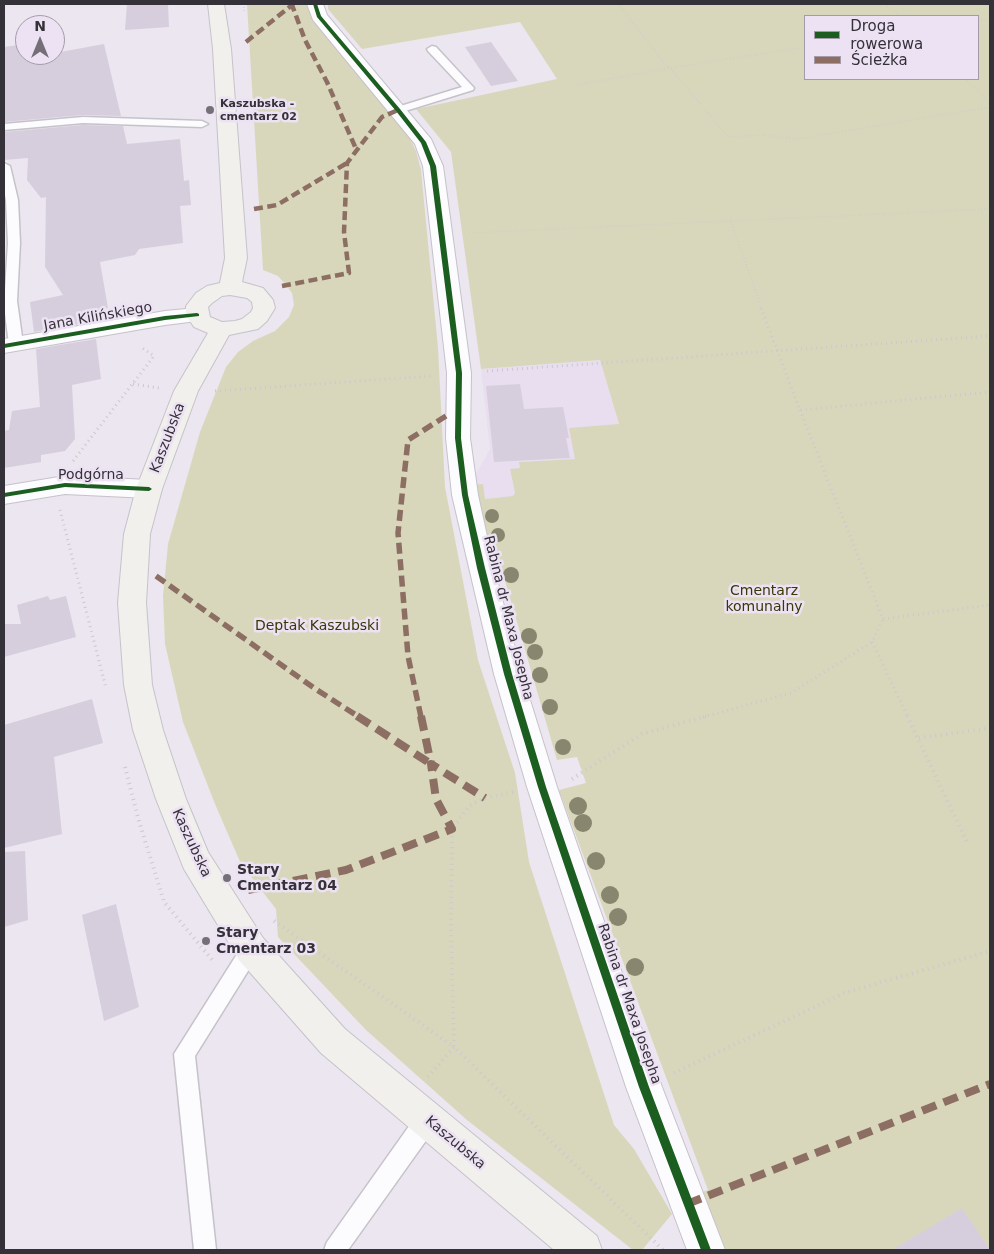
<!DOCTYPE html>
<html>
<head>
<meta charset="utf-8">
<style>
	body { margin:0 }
	#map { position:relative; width:994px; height:1254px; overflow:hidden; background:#ebe6ef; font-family:"DejaVu Sans",sans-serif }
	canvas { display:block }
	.frame { position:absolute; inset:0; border:5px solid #353138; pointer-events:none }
	.legend { position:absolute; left:804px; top:15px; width:175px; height:65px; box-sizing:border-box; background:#ece2f3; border:1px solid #a39ba8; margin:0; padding:6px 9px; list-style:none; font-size:15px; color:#353138 }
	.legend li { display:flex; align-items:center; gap:10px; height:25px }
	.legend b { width:25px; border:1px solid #a39ba8 }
	.north { position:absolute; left:15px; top:15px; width:50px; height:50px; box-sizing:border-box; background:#ece2f3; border:1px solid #a39ba8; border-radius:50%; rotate:0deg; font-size:14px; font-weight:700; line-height:20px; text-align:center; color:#353138 }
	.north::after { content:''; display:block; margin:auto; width:18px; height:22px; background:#757078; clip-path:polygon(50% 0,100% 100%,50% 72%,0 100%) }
</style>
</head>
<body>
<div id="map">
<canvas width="994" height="1254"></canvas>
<div class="frame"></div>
<ul class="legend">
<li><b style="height:6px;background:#1b5e20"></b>Droga rowerowa</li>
<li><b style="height:6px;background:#8d6e63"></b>Ścieżka</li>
</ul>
<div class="north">N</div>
</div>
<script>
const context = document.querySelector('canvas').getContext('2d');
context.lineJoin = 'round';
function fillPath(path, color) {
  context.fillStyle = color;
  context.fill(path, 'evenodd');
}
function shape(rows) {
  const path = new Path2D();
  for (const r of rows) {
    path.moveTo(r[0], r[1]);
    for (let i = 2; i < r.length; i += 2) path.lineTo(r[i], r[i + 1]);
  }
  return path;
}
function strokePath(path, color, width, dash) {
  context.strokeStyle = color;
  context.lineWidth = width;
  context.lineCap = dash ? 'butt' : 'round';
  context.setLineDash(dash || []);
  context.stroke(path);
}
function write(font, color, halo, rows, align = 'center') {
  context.font = font + ' "DejaVu Sans",sans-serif';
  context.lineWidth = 5;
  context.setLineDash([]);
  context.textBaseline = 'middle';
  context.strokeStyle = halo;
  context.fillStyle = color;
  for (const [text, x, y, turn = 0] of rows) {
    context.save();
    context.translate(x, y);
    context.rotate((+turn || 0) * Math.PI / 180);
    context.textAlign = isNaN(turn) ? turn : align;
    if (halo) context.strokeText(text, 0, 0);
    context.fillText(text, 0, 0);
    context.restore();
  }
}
const built = shape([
	[600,360,619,425,575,459,520,462,520,468,510,470,515,493,514,496,485,499,470,485,490,449,481,369]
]);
const green = shape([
	[247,4,309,4,312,14,403,125,416,151,421,170,438,348,445,487,478,660,515,773,529,862,614,1125,634,1149,672,1214,642,1250,633,1250,467,1120,366,1030,278,937,276,909,241,864,215,804,183,722,165,644,163,596,168,544,200,432,226,367,238,352,253,341,275,331,289,317,294,305,292,293,286,285,278,276,263,270],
	[328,4,990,4,990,1250,712,1250,691,1196,708,1190,559,790,586,783,577,757,557,760,499,560,487,560,470,485,483,484,485,499,513,496,515,493,510,469,520,468,519,462,575,459,569,428,619,424,600,360,481,369,451,152,416,109,557,79,520,22,362,49,328,9],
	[805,16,978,16,978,79,805,79]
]);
const building = shape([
	[127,4,168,4,169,27,125,30],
	[491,42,518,81,491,86,465,47],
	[25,44,25,55,55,55,55,53,104,44,121,116,83,115,4,122,4,47],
	[83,125,123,126,127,144,180,139,184,181,189,180,191,205,180,206,183,243,139,249,135,255,100,262,108,308,99,309,101,316,92,318,93,322,34,332,30,302,63,295,45,267,46,197,41,198,27,180,28,158,4,160,4,132],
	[96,339,101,379,72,385,75,439,65,451,41,455,41,462,4,468,4,431,9,430,12,411,40,407,36,349],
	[520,384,524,409,563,407,569,438,566,438,570,458,494,462,486,386],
	[48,596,50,600,66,596,76,637,4,657,4,624,21,624,17,605],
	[92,699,103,743,54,757,62,834,4,848,4,725],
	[25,851,28,920,4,927,4,852],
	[116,904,139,1007,104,1021,82,915],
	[962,1208,990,1250,892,1250]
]);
const pathFar2 = shape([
	[244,4,244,13],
	[885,4,900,16],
	[620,6,664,63,670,68],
	[978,21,990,19],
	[805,47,670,68,728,137,761,135,798,139,990,107],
	[965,79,990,103],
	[576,85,670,68],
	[730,219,762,310],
	[469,233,990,209]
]);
const pathFar1 = shape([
	[761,308,800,410,990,392],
	[487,371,990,336],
	[133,384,159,388],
	[215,391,431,376],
	[800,410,883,619,990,605],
	[73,461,154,356,141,347],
	[60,510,106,688],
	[872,642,908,717],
	[703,717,791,693,872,642,883,619]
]);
const path = shape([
	[907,716,967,842],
	[919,738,990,728],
	[125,767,138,818,164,902,214,962],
	[572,779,642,734,708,716],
	[513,792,485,798,470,805,452,829,451,927,454,1047,663,1250],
	[274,921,454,1047,428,1077],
	[674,1073,844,993,990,951]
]);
const service = shape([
	[432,46,436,47,474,88,473,90,402,112,394,112,393,110,394,108,462,87,428,51,427,49,432,46],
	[83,117,202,121,208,124,202,127,83,123,4,130,4,124,83,117],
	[4,163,10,166,18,200,20,243,17,301,23,344,16,348,9,344,4,306,8,243,6,200,4,190,4,163],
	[251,940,258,943,261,949,258,955,195,1056,216,1250,194,1250,174,1054,244,943,251,940],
	[427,1109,435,1112,438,1120,435,1128,348,1250,324,1250,327,1242,419,1112,427,1109]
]);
const minor = shape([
	[307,4,323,4,327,15,431,139,443,166,471,373,470,438,478,495,494,568,522,674,557,787,662,1087,725,1250,687,1250,626,1087,527,787,494,674,452,495,446,438,447,373,423,166,415,144,313,20,307,4],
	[65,476,149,480,158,483,162,489,158,495,149,498,65,494,4,504,4,486,65,476]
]);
const tertiary = shape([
	[197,308,205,310,208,315,205,320,165,325,4,353,4,339,165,311,197,308]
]);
const secondary = shape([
	[208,4,224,4,231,49,247,258,242,282,263,288,273,300,275,308,267,321,258,329,229,335,198,391,162,489,150,534,146,603,152,685,163,730,186,799,208,852,263,938,345,1029,597,1236,602,1250,554,1250,321,1053,239,960,184,869,156,799,133,730,124,685,118,603,124,534,136,489,174,391,208,333,194,327,186,315,186,306,196,293,207,286,220,283,225,258,213,49,208,4],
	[230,295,247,298,252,302,253,308,251,312,242,319,235,321,222,322,210,317,208,307,212,303,222,296,230,295]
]);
const quietFar2 = shape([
	[294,4,292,5,305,40,327,82,356,149],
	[246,42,292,5],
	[254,209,277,205,347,163],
	[282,286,349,273,344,232,347,163,382,117,398,110]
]);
const quietFar1 = shape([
	[156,576,314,688,359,717],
	[421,717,408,656,398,533,408,440,446,416]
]);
const quiet = shape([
	[357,716,431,764],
	[421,716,431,764],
	[248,890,346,870,452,829,436,799,431,764,485,798],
	[687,1204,990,1084]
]);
const cycleway = shape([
	[313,4,317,4,321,16,400,109,426,142,436,166,462,373,461,438,468,495,485,568,512,674,546,787,649,1087,711,1250,701,1250,639,1087,538,787,504,674,477,568,462,495,455,438,456,373,430,166,421,143,396,111,317,17,313,4],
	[197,313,199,314,199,316,165,320,4,348,4,344,165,316,197,313],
	[65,483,149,487,152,489,149,491,65,487,4,497,4,493,65,483]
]);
const trees = [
	[492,516,7],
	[498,535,7],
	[511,575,8],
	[529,636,8],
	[535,652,8],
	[540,675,8],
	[550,707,8],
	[563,747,8],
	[578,806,9],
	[583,823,9],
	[596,861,9],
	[610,895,9],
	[618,917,9],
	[635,967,9]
];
const markers = [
	[210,110,5,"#757078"],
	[227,878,5,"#757078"],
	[206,941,5,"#757078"]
];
const farPoinames = [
	["Kaszubska -",220,104],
	["cmentarz 02",220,117]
];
const streetNames = [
	["Jana Kilińskiego",98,317,-10],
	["Kaszubska",168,438,-69],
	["Podgórna",91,475],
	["Rabina dr Maxa Josepha",508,618,76],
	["Kaszubska",191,843,65],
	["Rabina dr Maxa Josepha",629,1004,71],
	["Kaszubska",455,1143,40]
];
const parkNames = [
	["Cmentarz",764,591],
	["komunalny",764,607],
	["Deptak Kaszubski",317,626]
];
const poiNames = [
	["Stary",237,870],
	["Cmentarz 04",237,886],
	["Stary",216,933],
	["Cmentarz 03",216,949]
];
fillPath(built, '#e8def0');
fillPath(green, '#d9d7bb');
fillPath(building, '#d6cedd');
strokePath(service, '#c6c2ca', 3);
strokePath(minor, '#c6c2ca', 2);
strokePath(tertiary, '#c6c2ca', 2);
strokePath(secondary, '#c6c2ca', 2);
strokePath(pathFar2, '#cbc9cb', 2, [0.5, 2.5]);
strokePath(pathFar1, '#cbc9cb', 3, [1, 4]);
strokePath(path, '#cbc9cb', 4, [1, 4.5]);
fillPath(service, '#fcfbfd');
fillPath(minor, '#fcfbfd');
fillPath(tertiary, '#fcfbfd');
fillPath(secondary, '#f1f0ec');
strokePath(quietFar2, '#8d6e63', 4.5, [9, 4.5]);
strokePath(quietFar1, '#8d6e63', 5.5, [11, 5.5]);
strokePath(quiet, '#8d6e63', 8, [15, 8]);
fillPath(cycleway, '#1b5e20');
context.fillStyle = '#89866f';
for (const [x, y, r] of trees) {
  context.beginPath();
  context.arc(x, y, r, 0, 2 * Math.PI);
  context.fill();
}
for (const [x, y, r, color] of markers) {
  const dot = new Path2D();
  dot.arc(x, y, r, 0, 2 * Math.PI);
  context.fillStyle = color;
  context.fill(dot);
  strokePath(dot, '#ece2f3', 2);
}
write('bold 11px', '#353138', '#ece2f3', farPoinames, 'left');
write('14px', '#353138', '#ece2f3', streetNames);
write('14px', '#383706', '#ece2f3', parkNames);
write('bold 14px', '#353138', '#ece2f3', poiNames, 'left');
</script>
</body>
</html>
